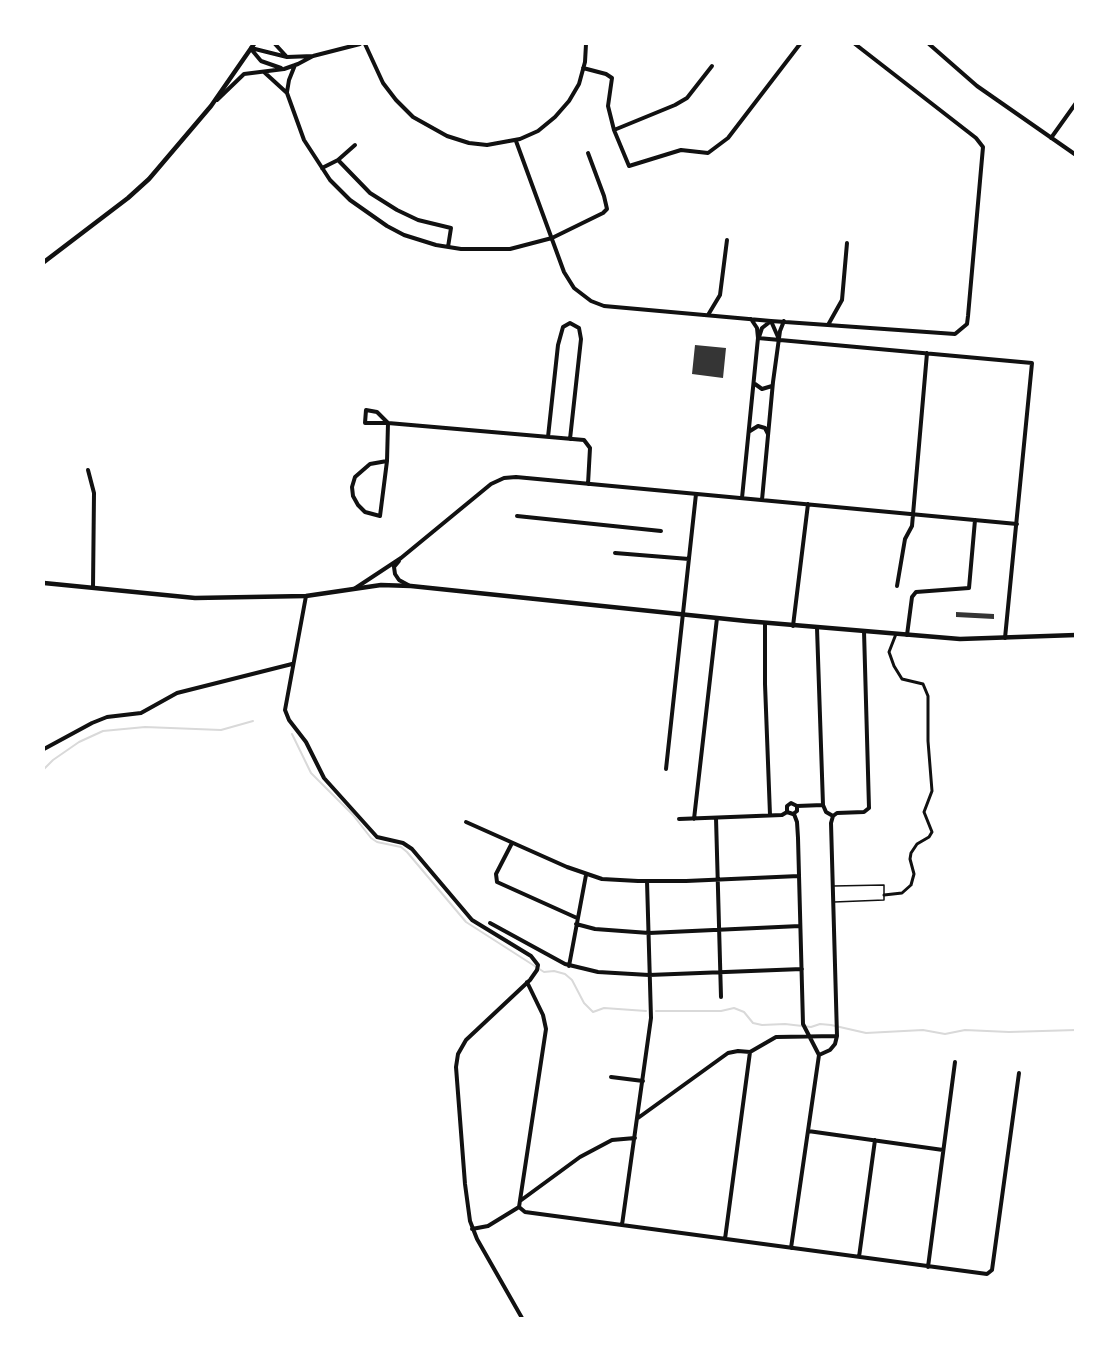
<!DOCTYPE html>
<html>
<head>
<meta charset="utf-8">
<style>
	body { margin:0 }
	#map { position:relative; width:1119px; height:1362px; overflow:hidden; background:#fff; font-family:"Asap Condensed",sans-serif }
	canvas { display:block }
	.frame { position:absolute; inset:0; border:45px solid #fff; pointer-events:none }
</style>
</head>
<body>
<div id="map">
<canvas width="1119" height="1362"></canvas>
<div class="frame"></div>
</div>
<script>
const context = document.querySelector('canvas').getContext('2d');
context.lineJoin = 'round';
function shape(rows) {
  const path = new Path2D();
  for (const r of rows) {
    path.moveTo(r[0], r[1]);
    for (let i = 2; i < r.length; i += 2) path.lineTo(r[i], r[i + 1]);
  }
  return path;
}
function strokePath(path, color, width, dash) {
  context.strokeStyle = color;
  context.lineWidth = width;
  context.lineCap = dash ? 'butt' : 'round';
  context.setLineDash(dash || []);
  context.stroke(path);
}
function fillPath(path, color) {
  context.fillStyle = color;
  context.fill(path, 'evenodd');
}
const stream = shape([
	[292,734,311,773,353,815,371,838,377,842,401,847,407,852,466,922,544,972,554,971,565,974,572,980,584,1003,593,1012,604,1008,646,1011],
	[44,769,53,760,79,742,103,731,145,727,221,730,253,721],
	[656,1011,721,1011,734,1008,744,1012,753,1023,762,1025,785,1024,811,1027,820,1024,831,1025,866,1033,923,1030,945,1034,965,1030,1009,1032,1076,1030]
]);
const building = shape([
	[695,345,726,348,723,378,692,374],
	[956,612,994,614,994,619,956,617]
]);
const service = shape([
	[833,886,884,885,884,900,834,902]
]);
const pedestrian = shape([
	[884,895,902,893,911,885,914,874,910,859,911,853,917,844,929,837,932,832,924,812,932,791,928,741,928,696,923,684,902,679,894,666,889,652,896,634]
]);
const minor = shape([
	[275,44,286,56],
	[365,44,383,83,396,100,413,117,447,136,469,143,487,145,520,139,538,131,555,117,569,101,579,84,585,62,586,44],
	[929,44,977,86,1076,155],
	[251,48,287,57,313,56,360,44],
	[251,49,261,61,281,68],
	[583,68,606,74,612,78,608,106,614,130,629,166,681,150,708,153,728,138,800,44],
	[264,72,287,93,304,140,330,180,350,200,387,226,404,235,436,245,461,249,510,249,552,238,603,213,607,209,604,196,588,153],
	[287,92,289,80,295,65],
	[217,100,244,74,284,69,298,64,313,56],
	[614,130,675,105,687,98,712,66],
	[1051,138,1076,103],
	[516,141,564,272,574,288,591,301,604,306,771,321,955,334,967,324,968,316,983,147,976,138,855,44],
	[338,160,370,193,397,210,418,220,451,228,448,247],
	[322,168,338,160,355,145],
	[708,315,720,295,727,240],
	[771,321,778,337],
	[828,325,842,300,847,243],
	[759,337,762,328,771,321],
	[758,338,1032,363,1005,638],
	[755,384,762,389,772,386],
	[750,431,758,426,765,428,768,434],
	[548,437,558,345,563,327,570,323,579,328,581,339,570,439],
	[387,461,370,464,355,477,352,487,353,496,358,505,365,512,380,516,387,461,388,423,377,412,366,410,365,423,388,423,584,440,590,448,588,484],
	[88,470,94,493,93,588],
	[742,498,758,338,757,328,751,319],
	[762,500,773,382,780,331,784,321],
	[517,516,661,531],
	[615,553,689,559],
	[399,561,394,567,395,574,399,580,410,586],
	[897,586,905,539,912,526,927,353],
	[354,589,401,558,491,484,504,478,516,477,1017,524],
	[306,596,285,710,289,720,306,742,324,778,377,837,403,843,412,849,472,920,531,956,538,965,537,970,530,980,466,1040,458,1054,456,1067,465,1184,470,1221,477,1239,522,1318],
	[765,623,765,684,770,815],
	[793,626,808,504],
	[817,628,823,805,826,812,833,816],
	[907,635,912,597,916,592,969,588,975,520],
	[44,749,92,723,107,717,141,713,177,693,292,664],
	[666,769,696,494],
	[787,812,787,806,791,803,797,806,823,805],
	[794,814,797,822,798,838,803,1024,819,1055],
	[833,816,837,813,864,812,869,808,864,631],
	[716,818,721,997],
	[679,819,782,815,787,812,793,814,797,811,797,806],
	[694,819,717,618],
	[466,822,567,867,602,879,638,881,686,881,799,876],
	[512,843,496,874,497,882,577,918],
	[490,923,565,964,598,972,649,975,802,969],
	[576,924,595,929,649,933,800,926],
	[569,966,586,875],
	[819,1055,830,1050,835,1044,837,1036,831,823,833,816],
	[611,1077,643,1081],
	[638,1118,728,1053,738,1051,750,1052,776,1037,837,1036],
	[808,1131,943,1150],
	[520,1201,580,1157,612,1140,635,1138],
	[519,1207,525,1212,987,1274,992,1270,1019,1073],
	[519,1207,546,1029,543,1015,527,982],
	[622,1225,651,1018,647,881],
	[472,1229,488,1226,519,1207],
	[725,1239,750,1052],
	[791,1248,819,1055],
	[859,1257,875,1140],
	[928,1267,955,1062]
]);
const tertiary = shape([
	[44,262,128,198,149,179,211,106,254,44],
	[44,583,195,598,306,596,381,585,411,586,746,621,960,639,1076,635]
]);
strokePath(stream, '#d9d9d9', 2);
fillPath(building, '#353535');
strokePath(service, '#111', 1.5);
strokePath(pedestrian, '#111', 3);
strokePath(minor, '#111', 4);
strokePath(tertiary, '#111', 4.5);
</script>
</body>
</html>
